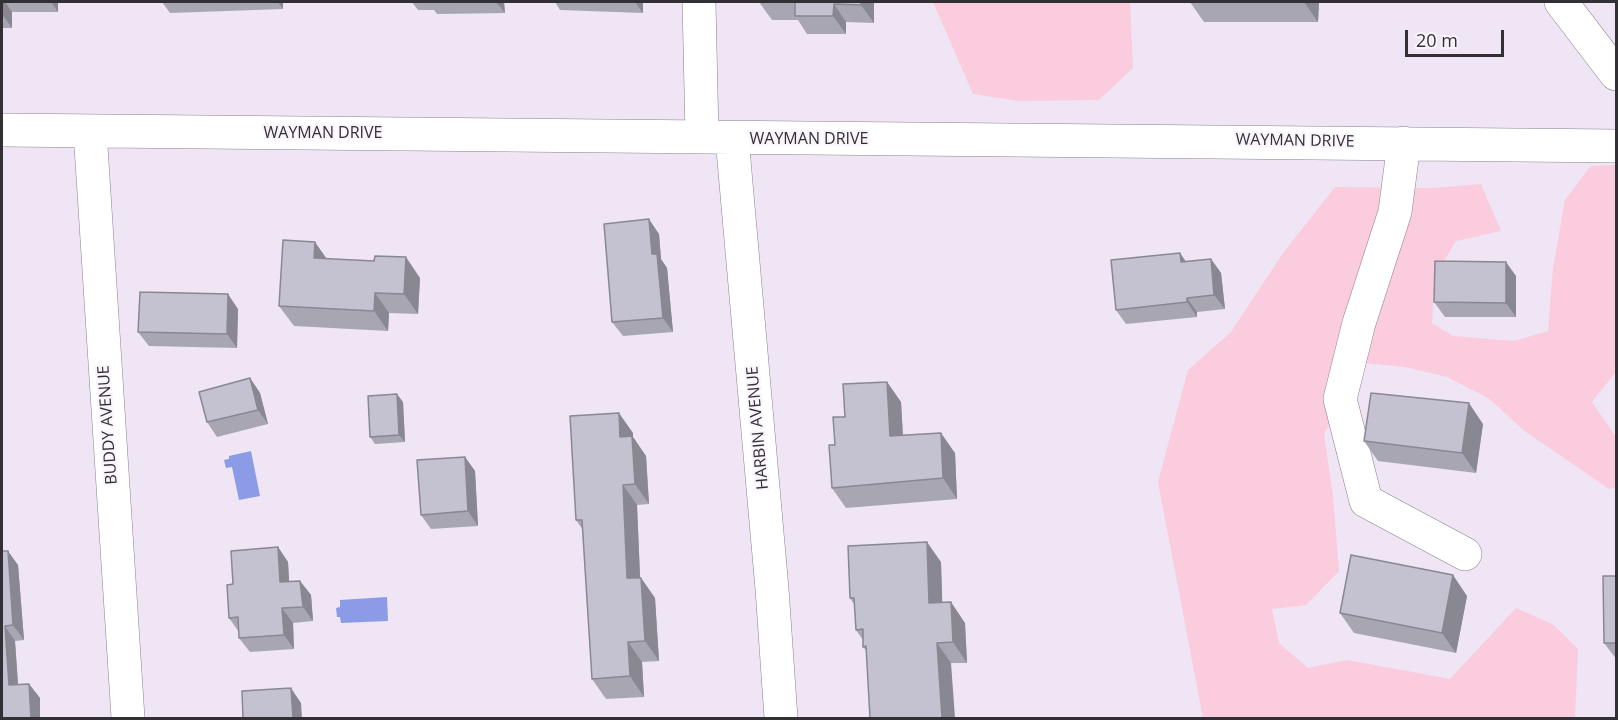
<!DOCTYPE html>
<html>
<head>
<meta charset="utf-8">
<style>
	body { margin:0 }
	#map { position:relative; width:1618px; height:720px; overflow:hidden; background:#efe5f4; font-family:"Open Sans",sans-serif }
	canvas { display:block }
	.frame { position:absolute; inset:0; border:3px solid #333035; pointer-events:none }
	.scale { position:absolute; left:1405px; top:30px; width:99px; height:27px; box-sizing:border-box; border:3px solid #333035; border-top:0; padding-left:8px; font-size:18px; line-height:21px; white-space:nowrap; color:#333035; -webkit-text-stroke:4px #faf4fd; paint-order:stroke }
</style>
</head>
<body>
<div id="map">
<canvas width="1618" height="720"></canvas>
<div class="frame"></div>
<div class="scale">20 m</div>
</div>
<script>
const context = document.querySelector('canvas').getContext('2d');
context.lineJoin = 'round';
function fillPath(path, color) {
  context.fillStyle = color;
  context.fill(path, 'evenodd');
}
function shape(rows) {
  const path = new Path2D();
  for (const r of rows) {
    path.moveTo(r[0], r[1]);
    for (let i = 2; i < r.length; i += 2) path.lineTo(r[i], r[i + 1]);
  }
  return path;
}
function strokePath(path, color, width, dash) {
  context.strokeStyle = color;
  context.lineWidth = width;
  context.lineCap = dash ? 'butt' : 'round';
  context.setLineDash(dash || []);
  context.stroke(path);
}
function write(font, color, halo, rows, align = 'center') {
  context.font = font + ' "Open Sans",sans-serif';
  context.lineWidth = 4.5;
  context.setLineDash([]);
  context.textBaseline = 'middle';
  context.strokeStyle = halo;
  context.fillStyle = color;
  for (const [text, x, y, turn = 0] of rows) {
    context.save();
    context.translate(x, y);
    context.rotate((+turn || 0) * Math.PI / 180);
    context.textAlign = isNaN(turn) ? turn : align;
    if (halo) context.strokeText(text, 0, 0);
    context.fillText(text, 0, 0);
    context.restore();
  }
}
const green = shape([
	[933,2,1130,2,1133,68,1099,100,1019,101,973,94],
	[1616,165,1615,373,1592,402,1616,437,1616,487,1609,489,1526,432,1488,398,1447,377,1405,367,1364,363,1324,434,1333,496,1339,571,1306,605,1272,609,1279,643,1308,668,1347,660,1450,679,1516,608,1554,625,1578,649,1575,718,1203,718,1158,482,1188,370,1231,332,1283,253,1335,187,1432,188,1481,184,1501,231,1456,241,1435,276,1432,323,1453,336,1514,341,1548,331,1553,268,1565,200,1591,166]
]);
const water = shape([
	[251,451,260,496,239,500,232,467,226,468,224,460,229,459,229,456],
	[387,597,388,621,341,623,340,617,337,617,336,608,340,607,340,600]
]);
const minor = shape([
	[699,2,702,136],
	[1561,2,1616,74],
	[2,130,1616,146],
	[90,131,128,718],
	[732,138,772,589,781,718],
	[1404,143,1395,212,1359,323,1340,399,1366,501,1465,554]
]);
const wall = shape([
	[2,2,58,2,58,12,12,12,12,28,2,28],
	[162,2,283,2,283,9,170,13],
	[412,2,504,2,505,13,437,14,434,10,418,10],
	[555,2,643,2,643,13,560,10],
	[759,2,874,2,874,23,846,22,846,34,807,34,798,20,772,20],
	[1190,2,1319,2,1318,22,1204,22],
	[659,234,661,259,667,268,673,332,623,336,612,322],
	[1180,253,1186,262,1211,259,1221,273,1225,309,1197,312,1197,317,1126,324,1116,310],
	[327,259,420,278,418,314,389,313,388,331,294,326,279,306],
	[1516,276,1516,317,1445,317,1434,302],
	[238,309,237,348,149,346,138,332],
	[250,378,260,393,268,424,217,437,207,422],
	[887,382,901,402,903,435,955,453,957,499,846,508,832,488,835,445,845,417],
	[403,402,405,442,375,444,370,437],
	[1483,424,1476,473,1378,461,1364,441],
	[633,433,633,437,646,456,649,504,637,505,640,578,641,578,655,598,659,661,642,662,644,697,606,699,592,679,583,530,576,520],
	[465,457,475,471,478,526,431,529,421,515],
	[278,547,288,562,289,582,300,581,311,595,313,621,293,623,294,649,250,652,239,638,239,632,229,618,233,584],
	[2,551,18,565,24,640,15,641,18,684,29,684,40,698,2,718],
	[941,562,942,603,965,623,967,663,951,663,866,650,863,647,863,640,856,630,854,604,850,598],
	[1617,576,1617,660,1604,643],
	[1467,596,1456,653,1354,633,1340,613]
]);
const shadedWall = shape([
	[2,2,5,2,12,12,12,28,2,14],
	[51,2,58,2,58,12],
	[278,2,283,2,283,9],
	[496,2,504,2,505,13],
	[635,2,643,2,643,13],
	[861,2,874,2,874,23,861,5],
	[1304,2,1319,2,1318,22],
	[834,4,846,22,846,34,833,16],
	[649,219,659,234,661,259,667,268,673,332,663,318,652,254],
	[315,242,329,262,314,258],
	[1180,253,1190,268,1181,262],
	[406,257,420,278,418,314,404,294],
	[1211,259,1221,273,1225,309,1214,295],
	[1506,262,1516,276,1516,317,1506,303],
	[375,293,389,313,388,331,374,311],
	[228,294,238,309,237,348,227,334],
	[1187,298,1197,312,1197,317,1187,302],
	[250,378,260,393,268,424,258,410],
	[887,382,901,402,904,456,890,436],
	[397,394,403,402,405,442,399,435],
	[1469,403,1483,424,1476,473,1462,453],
	[619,413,633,433,633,437,646,456,649,504,635,484,620,437],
	[941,433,955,453,957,499,943,478],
	[465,457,475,471,478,526,468,511],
	[623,485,637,505,641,599,627,578],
	[927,542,941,562,943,624,929,603],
	[278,547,288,562,290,597,280,582],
	[8,551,18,565,24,640,13,625],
	[1453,575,1467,596,1456,653,1442,633],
	[641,578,655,598,659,661,645,641],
	[300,581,311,595,313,621,303,607],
	[951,602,965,623,967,663,953,642],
	[282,608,293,623,294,649,284,635],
	[5,626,15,641,19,699,9,685],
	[628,642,642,662,644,697,630,676],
	[937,643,951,663,955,718,942,718],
	[29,684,40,698,40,718,31,718],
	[291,688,301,703,302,718,293,718]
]);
const building = shape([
	[759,2,861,2,861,5,834,4,833,16,795,16,795,2,759,2],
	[649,219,652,254,657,254,663,318,612,322,604,224,649,219],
	[283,240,315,242,314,258,374,261,375,256,406,257,404,294,375,293,374,311,279,306,283,240],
	[1180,253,1181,262,1211,259,1214,295,1187,298,1187,302,1116,310,1111,260,1180,253],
	[1435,261,1506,262,1506,303,1434,302,1435,261],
	[140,292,228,294,227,334,138,332,140,292],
	[250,378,258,410,207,422,199,392,250,378],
	[887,382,890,436,941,433,943,478,832,488,829,445,835,445,833,417,845,417,843,384,887,382],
	[1371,393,1469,403,1462,453,1364,441,1371,393],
	[397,394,399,435,370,437,368,396,397,394],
	[619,413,620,437,632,436,635,484,623,485,627,578,641,578,645,641,628,642,630,676,592,679,582,520,576,520,570,416,619,413],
	[465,457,468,511,421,515,417,460,465,457],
	[927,542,929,603,951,602,953,642,937,643,942,718,870,718,866,646,863,647,863,629,856,630,854,598,850,598,848,546,927,542],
	[278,547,280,582,300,581,303,607,282,608,284,635,239,638,238,617,229,618,227,585,233,584,231,551,278,547],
	[2,551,8,551,13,625,5,626,9,685,29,684,31,718,2,718,2,551],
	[1351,555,1453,575,1442,633,1340,613,1351,555],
	[1603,576,1617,576,1617,643,1604,643,1603,576],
	[291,688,293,718,243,718,242,691,291,688]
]);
const streetNames = [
	["WAYMAN DRIVE",323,133],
	["WAYMAN DRIVE",809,139],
	["WAYMAN DRIVE",1295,141,1],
	["BUDDY AVENUE",108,425,-94],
	["HARBIN AVENUE",758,428,-95]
];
fillPath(green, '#fbcbde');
fillPath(water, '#8b9be6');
strokePath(minor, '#89808e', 34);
strokePath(minor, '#fff', 33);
fillPath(wall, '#a9a6b4');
fillPath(shadedWall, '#898792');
fillPath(building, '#c4c1d1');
strokePath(building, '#898792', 1.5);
write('16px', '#333035', '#faf4fd', streetNames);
</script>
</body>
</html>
